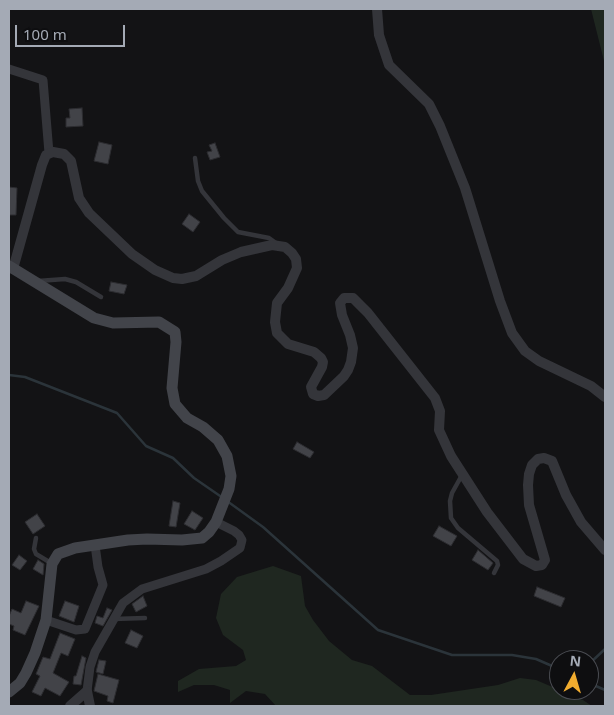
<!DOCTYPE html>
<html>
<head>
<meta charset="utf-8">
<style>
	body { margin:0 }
	#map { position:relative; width:614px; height:715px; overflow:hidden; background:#131315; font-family:"Noto Sans",sans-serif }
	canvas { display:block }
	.frame { position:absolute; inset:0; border:10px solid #a4aab5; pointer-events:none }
	.north { position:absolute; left:549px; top:650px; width:50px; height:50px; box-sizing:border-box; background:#0e0e10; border:1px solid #4a4c52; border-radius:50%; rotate:6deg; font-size:14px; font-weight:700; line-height:20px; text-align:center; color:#a4aab5 }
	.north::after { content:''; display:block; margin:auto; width:18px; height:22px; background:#f1ac2f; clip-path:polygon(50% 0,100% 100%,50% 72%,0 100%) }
	.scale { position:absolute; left:15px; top:25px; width:110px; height:22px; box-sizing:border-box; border:2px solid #a4aab5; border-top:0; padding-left:6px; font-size:15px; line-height:18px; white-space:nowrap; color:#a4aab5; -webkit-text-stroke:4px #0e0e10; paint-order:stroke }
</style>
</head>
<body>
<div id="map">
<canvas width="614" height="715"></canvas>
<div class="frame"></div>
<div class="north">N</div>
<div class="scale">100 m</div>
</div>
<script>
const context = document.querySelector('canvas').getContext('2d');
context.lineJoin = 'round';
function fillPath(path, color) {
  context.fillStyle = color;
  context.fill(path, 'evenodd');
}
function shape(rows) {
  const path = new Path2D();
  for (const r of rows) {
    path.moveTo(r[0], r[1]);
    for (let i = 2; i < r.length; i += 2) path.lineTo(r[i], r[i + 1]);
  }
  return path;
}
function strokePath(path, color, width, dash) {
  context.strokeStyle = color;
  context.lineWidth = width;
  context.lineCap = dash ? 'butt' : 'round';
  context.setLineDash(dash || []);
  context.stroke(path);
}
const green = shape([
	[591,9,605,9,605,65],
	[273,566,301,576,305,606,313,620,329,641,352,660,372,666,410,695,431,695,498,685,520,678,536,680,583,700,592,706,276,706,265,694,246,691,230,703,230,690,214,685,194,685,178,692,178,681,199,669,236,666,246,660,243,650,223,635,216,618,221,594,237,577]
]);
const stream = shape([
	[9,375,25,377,117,413,146,446,173,458,194,478,223,498],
	[227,501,263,527,378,630,452,655,512,655,536,659,559,669],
	[589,664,605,649],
	[589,683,605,690]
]);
const building = shape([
	[82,108,83,126,66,127,66,118,70,118,69,109,82,108],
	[99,142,112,145,108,164,94,161,99,142],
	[215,143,220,157,210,160,207,152,212,151,209,145,215,143],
	[9,187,17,188,16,215,9,215,9,187],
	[189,214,200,222,193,232,182,224,189,214],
	[111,282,127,285,124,294,109,291,111,282],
	[297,442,314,452,310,458,293,449,297,442],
	[173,501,180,503,176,527,169,526,173,501],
	[192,511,203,518,195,530,184,524,192,511],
	[37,514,45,526,33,534,25,522,37,514],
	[439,526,457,536,451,546,433,536,439,526],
	[478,550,493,563,488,570,472,560,478,550],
	[19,555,27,561,20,570,12,565,19,555],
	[38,560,44,564,43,575,33,569,38,560],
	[537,587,565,598,561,607,534,596,537,587],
	[143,596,147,606,136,612,132,604,143,596],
	[26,601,39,606,25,635,13,630,14,626,9,624,9,616,12,609,21,613,26,601],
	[65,601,79,606,74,622,59,616,65,601],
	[107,608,112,610,103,626,95,623,97,616,103,618,107,608],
	[131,630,143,636,137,648,125,643,131,630],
	[60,633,75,639,68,656,61,653,53,673,69,682,60,696,45,688,41,696,32,692,40,676,36,674,43,657,50,659,60,633],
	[82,656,86,658,81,685,73,684,74,676,76,676,82,656],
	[99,660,106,661,103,674,96,672,99,660],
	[98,674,119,680,113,703,107,701,108,696,94,691,98,674]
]);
const service = shape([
	[195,158,198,181,202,191,224,218,238,232,269,238,276,243],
	[38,281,65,279,76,282,101,297],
	[462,475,452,493,450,501,451,518,458,528,497,561,498,565,494,573],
	[36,538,34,549,36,554,51,563],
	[113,619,145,618]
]);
const minor = shape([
	[9,69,43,80,49,153],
	[46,620,76,630,85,629,103,585,98,567,95,545],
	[87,691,90,667,95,652,123,603,142,589,206,569,221,561,240,548,242,540,239,535,234,531,216,522]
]);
const tertiary = shape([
	[377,9,379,35,389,65,429,104,440,126,465,188,500,301,512,333,525,351,539,361,591,386,605,397],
	[13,269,42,165,46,155,53,152,64,154,71,161,79,198,89,213,132,254,155,270,173,278,182,279,196,276,222,260,241,252,272,245,285,247,292,253,296,259,297,268,288,288,277,303,275,322,277,333,288,344,314,352,321,358,323,362,322,367,311,387,313,394,318,396,324,395,344,376,348,370,351,362,353,348,350,335,342,315,340,303,344,298,353,298,368,313,435,398,440,411,439,430,451,456,487,512,523,559,536,566,542,565,545,560,529,505,528,485,529,474,532,465,538,459,544,458,552,461,566,495,581,522,605,550],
	[87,691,90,706],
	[70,706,87,691]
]);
const secondary = shape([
	[9,266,94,318,113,323,159,322,175,332,176,342,172,388,175,404,187,418,203,427,218,440,227,456,231,476,229,489,216,522,209,532,202,538,182,540,147,539,128,540,75,548,58,554,52,564,46,620,35,653,26,673,20,683,9,692]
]);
fillPath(green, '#1f2720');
strokePath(stream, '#2b343a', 2.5);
fillPath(building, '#424348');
strokePath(building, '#2d2d31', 1);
strokePath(service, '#34353a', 4.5);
strokePath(minor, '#34353a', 9);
strokePath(tertiary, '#34353a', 10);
strokePath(secondary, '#42444a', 11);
</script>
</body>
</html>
